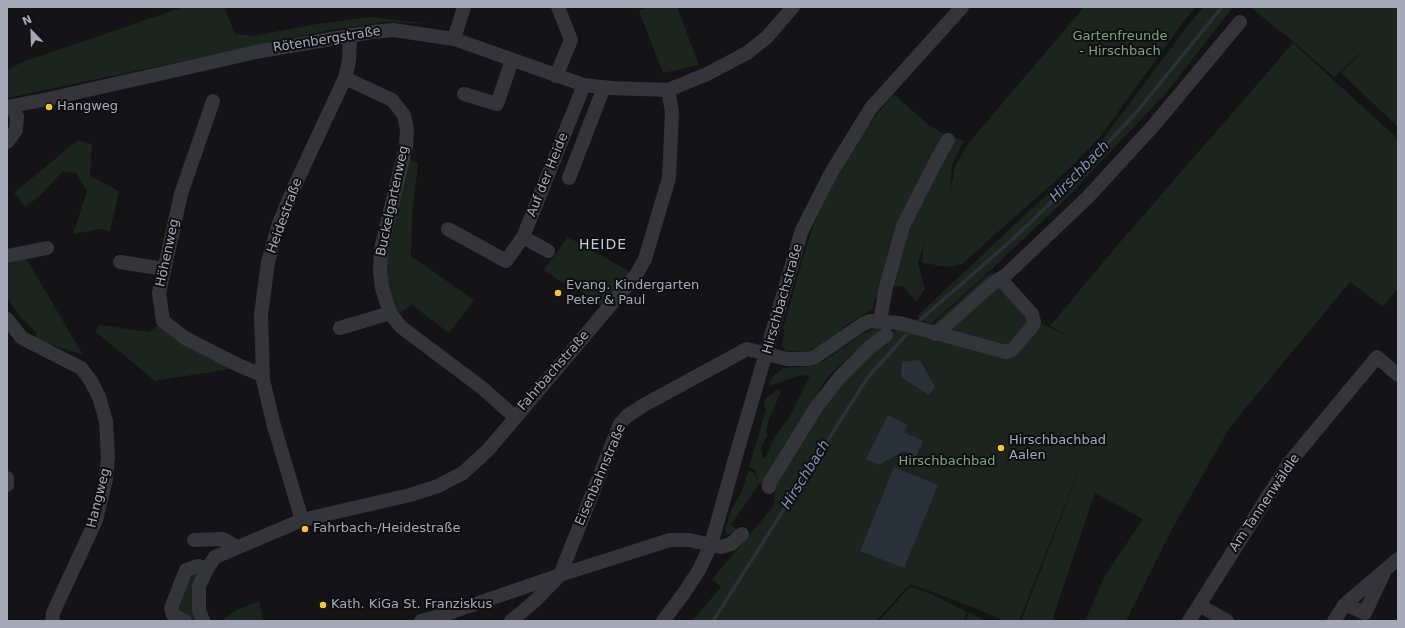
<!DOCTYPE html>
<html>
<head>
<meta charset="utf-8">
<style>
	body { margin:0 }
	#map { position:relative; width:1405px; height:628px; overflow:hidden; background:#141416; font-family:"DejaVu Sans",sans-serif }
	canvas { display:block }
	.frame { position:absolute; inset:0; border:8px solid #a4a8b7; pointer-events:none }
	.north { position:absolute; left:12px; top:12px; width:40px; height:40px; -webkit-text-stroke:3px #0f0f11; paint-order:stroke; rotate:337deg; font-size:11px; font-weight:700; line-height:16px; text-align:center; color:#a4a8b7 }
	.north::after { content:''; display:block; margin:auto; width:14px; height:18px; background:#a4a8b7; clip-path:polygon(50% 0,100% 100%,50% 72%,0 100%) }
</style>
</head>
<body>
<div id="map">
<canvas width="1405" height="628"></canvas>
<div class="frame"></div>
<div class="north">N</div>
</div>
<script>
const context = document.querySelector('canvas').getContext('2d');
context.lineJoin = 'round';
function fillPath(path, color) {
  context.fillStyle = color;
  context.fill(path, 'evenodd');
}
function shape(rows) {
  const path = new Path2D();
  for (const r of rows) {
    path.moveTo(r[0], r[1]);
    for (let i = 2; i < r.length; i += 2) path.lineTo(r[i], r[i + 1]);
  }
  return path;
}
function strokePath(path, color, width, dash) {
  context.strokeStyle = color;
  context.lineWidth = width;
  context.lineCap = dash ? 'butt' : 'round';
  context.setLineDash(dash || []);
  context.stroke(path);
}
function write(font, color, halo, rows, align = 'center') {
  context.font = font + ' "DejaVu Sans",sans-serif';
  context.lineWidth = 4;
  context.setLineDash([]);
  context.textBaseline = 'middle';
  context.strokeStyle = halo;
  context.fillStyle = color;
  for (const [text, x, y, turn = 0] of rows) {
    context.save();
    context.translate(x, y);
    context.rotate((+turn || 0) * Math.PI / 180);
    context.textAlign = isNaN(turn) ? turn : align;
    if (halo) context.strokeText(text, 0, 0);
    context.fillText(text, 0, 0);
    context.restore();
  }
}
const green = shape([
	[183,7,224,7,235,34,252,36,317,24,370,17,430,24,386,22,331,30,7,98,7,71,20,63],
	[649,7,677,7,699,65,663,73,639,11],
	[1084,7,1196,7,1184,21,1100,137,1071,167,962,264,950,267,922,263,924,243,918,263,925,289,916,302,903,286,890,287,903,238,939,163,955,138,964,141,952,165,950,193,955,167,967,145],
	[1203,7,1233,7,1167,92,1069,196,992,269,931,324,916,317,1074,169,1103,139,1189,24],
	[1250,7,1398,7,1398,127,1341,73,1371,44,1334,77,1295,43],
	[1293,43,1398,139,1398,288,1383,307,1350,282,1230,427,1171,531,1126,621,1085,621,1104,577,1143,519,1095,493,1052,621,1021,621,1090,442,1019,621,1004,621,973,607,910,584,876,621,692,621,721,587,712,579,773,507,776,488,772,489,759,484,731,525,738,530,733,533,727,534,725,530,732,508,740,495,749,470,754,473,758,480,755,470,749,467,766,409,764,404,765,399,779,389,781,392,769,419,766,433,768,434,761,448,763,458,765,459,775,436,789,418,810,375,798,376,769,386,772,377,783,368,811,366,824,361,861,335,875,328,889,327,869,340,828,376,773,464,819,407,887,336,900,327,906,331,914,319,931,326,991,272,1043,325,1068,335,1050,326,1115,248],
	[893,94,930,126,948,136,880,296,874,300,873,309,851,322,821,346,807,352,785,351,782,344,784,332,783,329,803,257,814,224,823,201,854,144],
	[78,140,92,144,90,176,119,191,110,231,100,229,73,234,87,191,76,173,63,171,41,195,25,207,14,192,26,183],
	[403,156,418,163,412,217,411,256,474,300,449,333,412,305,393,317,380,271],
	[568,237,636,275,606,311,567,280,564,284,544,270],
	[26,258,83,355,34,339,37,333,18,314,7,297,7,261],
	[160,324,232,366,230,369,155,381,96,332,98,325,149,332],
	[198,567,200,621,189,621,174,614,188,571],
	[910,587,931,594,967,612,964,621,879,621],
	[259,601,263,621,221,621,235,611],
	[969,612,985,621,966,621]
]);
const water = shape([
	[920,360,935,387,929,395,901,377,902,362],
	[888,415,908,425,904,432,923,441,916,457,904,451,879,465,866,459],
	[894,467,938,485,904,568,860,551]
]);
const stream = shape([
	[920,320,1013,239,1064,190,1135,114,1222,7],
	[713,621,868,377,906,335]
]);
const minor = shape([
	[454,39,464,7],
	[556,76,571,40,558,7],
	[345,78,392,100,404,115,407,130,406,146,381,249,380,271,382,288,390,313,401,327,481,387,515,417],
	[464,94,497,104,512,60],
	[213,101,181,194,159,293,163,321,185,338,238,365,262,375],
	[7,107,48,99,261,51,372,32,393,30,454,39,584,85,611,88,668,90,707,74,747,53,767,37,793,7],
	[7,142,16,130,17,116,12,107],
	[569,178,604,87],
	[448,229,506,261,523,237,584,85],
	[523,237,548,251],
	[7,256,47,248],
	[120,262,164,269],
	[7,319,22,338,81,368,91,381,99,397,106,421,108,457,106,479,96,520,53,613,52,621],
	[880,321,886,287,903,226,935,163,948,140],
	[340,328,390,313],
	[936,334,993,283,1006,275,1088,197,1154,125,1240,22],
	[7,478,7,485],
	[769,487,770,482,817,406,840,377,871,346,886,335],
	[302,520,274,426,263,380,261,315,268,262,278,226,295,185,345,78,349,61,350,35],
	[194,540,223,539,237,547],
	[1345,604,1365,613,1383,575],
	[1199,605,1227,621],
	[185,621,173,615,171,608,186,570,198,566,207,569],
	[203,621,199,610,199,586,207,569,215,557,302,520,410,495,438,486,463,473,488,450,636,275,645,259,669,178,672,112,668,90],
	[421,621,446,614,560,575,670,540,689,540,721,547,731,544,742,534],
	[511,621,536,600,560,575,620,424,627,416,644,405,747,349,787,359,808,359,815,357,863,324,870,321,899,323,1006,352,1012,350,1032,327,1034,322,1032,314,1004,283,1000,281,993,283],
	[663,621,684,593,699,570,711,545,735,459,802,230,831,173,871,108,962,7],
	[1189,621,1289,463,1377,357,1398,375],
	[1334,621,1345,604,1398,559]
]);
const markers = [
	[49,107,4,"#ffc522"],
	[558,293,4,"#ffc522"],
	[1001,448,4,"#ffc522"],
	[305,529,4,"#ffc522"],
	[323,605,4,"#ffc522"]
];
const parkNames = [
	["Gartenfreunde",1120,37],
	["- Hirschbach",1120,52],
	["Hirschbachbad",947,462]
];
const streetNames = [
	["Rötenbergstraße",327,40,-9],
	["Auf der Heide",548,175,-68],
	["Buckelgartenweg",393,201,-78],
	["Heidestraße",285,216,-70],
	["Höhenweg",168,253,-78],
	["Hirschbachstraße",783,299,-74],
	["Fahrbachstraße",554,371,-49],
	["Eisenbahnstraße",601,475,-67],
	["Hangweg",99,498,-76],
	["Am Tannenwäldle",1265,503,-56]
];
const poiNames = [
	["Hangweg",57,107],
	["Evang. Kindergarten",566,286],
	["Peter & Paul",566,301],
	["Hirschbachbad",1009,441],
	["Aalen",1009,456],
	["Fahrbach-/Heidestraße",313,529],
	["Kath. KiGa St. Franziskus",331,605]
];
const waterNames = [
	["Hirschbach",1080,172,-46],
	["Hirschbach",806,475,-58]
];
const neighbourhoodNames = [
	["HEIDE",603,245]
];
fillPath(green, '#1b241d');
fillPath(water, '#29313a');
strokePath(stream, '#29313a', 3.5);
strokePath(minor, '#34353b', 14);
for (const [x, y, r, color] of markers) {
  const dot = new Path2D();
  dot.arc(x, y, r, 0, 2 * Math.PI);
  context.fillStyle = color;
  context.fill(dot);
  strokePath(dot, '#0f0f11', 1.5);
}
write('13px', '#79a47f', '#0f0f11', parkNames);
write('13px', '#a4a8b7', '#0f0f11', streetNames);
write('13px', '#a4a8b7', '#0f0f11', poiNames, 'left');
write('italic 14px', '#7894b5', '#0f0f11', waterNames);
context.letterSpacing = '1px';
write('14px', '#c5c8d3', '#0f0f11', neighbourhoodNames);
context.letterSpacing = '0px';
</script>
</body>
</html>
